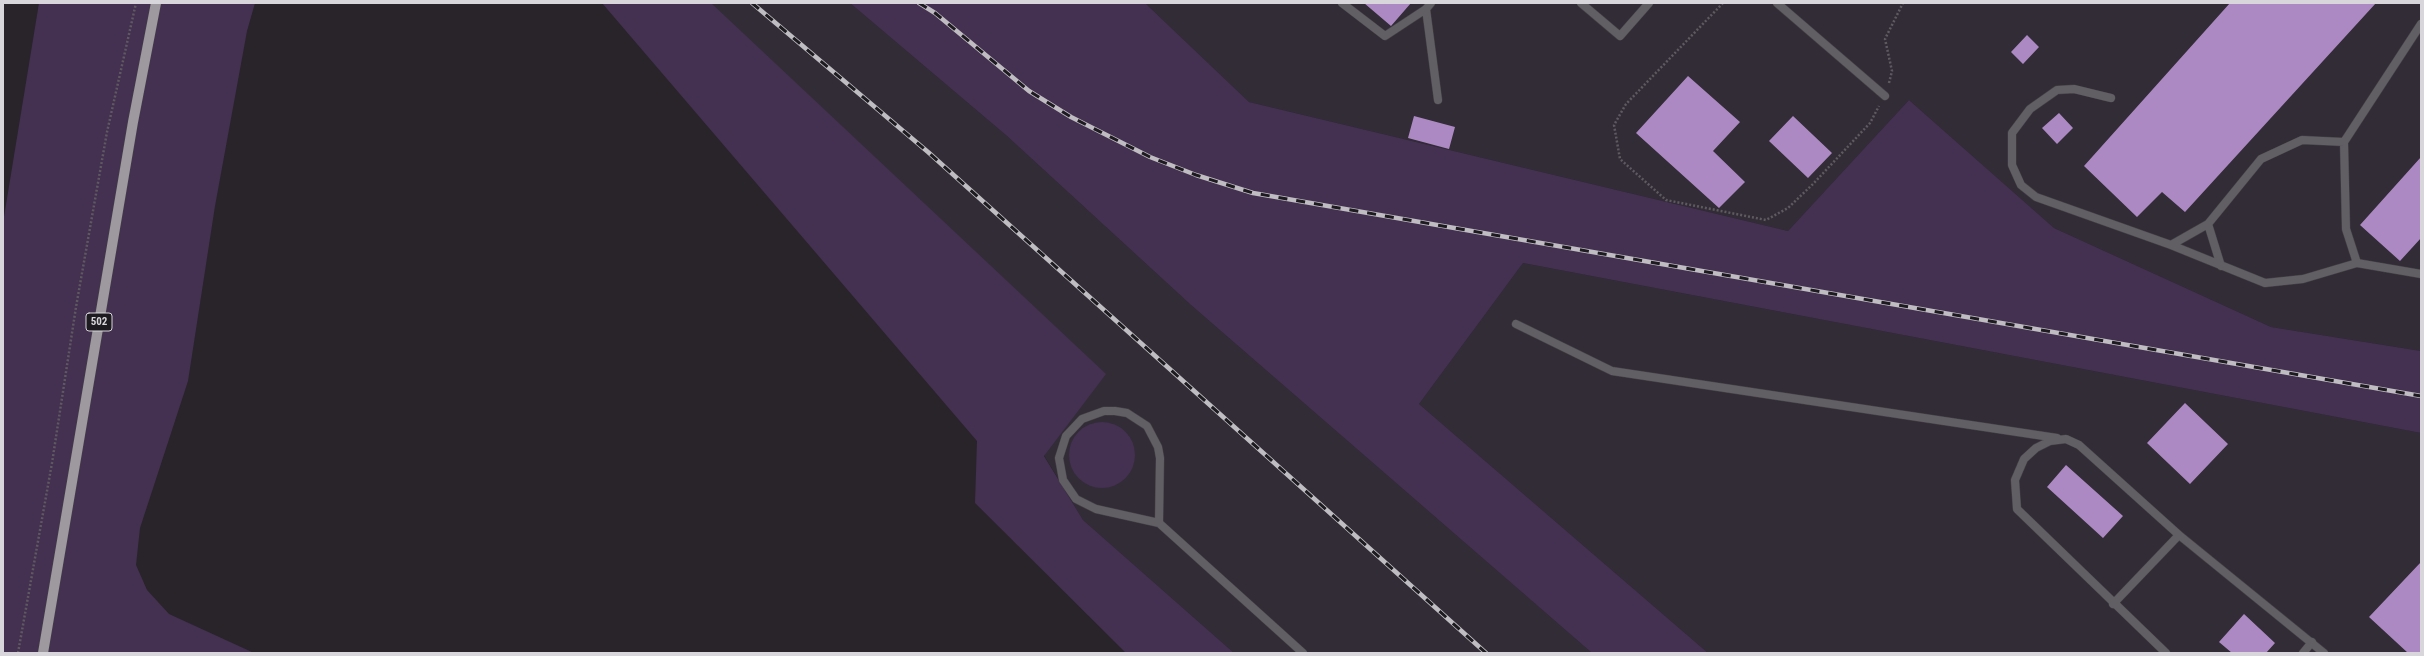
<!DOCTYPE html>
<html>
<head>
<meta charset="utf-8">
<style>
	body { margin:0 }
	#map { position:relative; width:2424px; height:656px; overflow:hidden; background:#28242a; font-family:"Roboto Condensed",sans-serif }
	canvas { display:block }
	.frame { position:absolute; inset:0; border:4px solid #d8d6da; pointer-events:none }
</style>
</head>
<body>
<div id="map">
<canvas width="2424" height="656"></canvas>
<div class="frame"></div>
</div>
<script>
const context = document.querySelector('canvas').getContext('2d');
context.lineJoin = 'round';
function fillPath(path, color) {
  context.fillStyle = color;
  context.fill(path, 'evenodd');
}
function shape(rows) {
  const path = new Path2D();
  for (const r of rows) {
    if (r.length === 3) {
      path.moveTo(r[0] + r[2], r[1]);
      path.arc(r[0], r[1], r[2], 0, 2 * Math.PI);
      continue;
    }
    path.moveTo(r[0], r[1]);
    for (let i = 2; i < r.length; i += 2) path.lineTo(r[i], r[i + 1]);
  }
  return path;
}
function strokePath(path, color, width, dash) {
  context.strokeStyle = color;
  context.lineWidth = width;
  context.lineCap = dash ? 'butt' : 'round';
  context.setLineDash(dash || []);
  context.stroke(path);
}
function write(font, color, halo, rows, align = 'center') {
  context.font = font + ' "Roboto Condensed",sans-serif';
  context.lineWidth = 4;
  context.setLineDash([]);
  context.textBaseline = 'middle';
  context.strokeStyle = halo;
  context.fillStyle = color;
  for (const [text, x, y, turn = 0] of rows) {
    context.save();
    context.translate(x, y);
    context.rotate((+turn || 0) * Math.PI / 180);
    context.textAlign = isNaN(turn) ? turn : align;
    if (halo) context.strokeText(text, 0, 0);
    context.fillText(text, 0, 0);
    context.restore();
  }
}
const built = shape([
	[711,3,850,3,1007,136,1191,305,1592,653,1234,653,1083,520,1044,455,1063,428],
	[1145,3,2421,3,2421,351,2271,327,2054,228,1909,100,1788,231,1249,102],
	[1523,263,2421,433,2421,653,1708,653,1419,404]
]);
const green = shape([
	[39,3,255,3,247,31,215,206,188,381,140,528,136,565,147,590,169,614,254,653,3,653,3,223],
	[602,3,711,3,1106,374,1044,456,1083,520,1234,653,1126,653,975,503,977,441],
	[850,3,1145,3,1249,102,1788,231,1909,100,2054,228,2271,327,2421,351,2421,433,1523,263,1419,404,1708,653,1592,653,1191,305,1007,136],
	[1102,455,33]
]);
const building = shape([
	[1364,3,1411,3,1391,26],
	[2230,3,2376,3,2185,212,2162,192,2137,217,2084,166],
	[2027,35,2039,47,2023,64,2011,52],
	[1688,76,1740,122,1713,151,1745,182,1719,208,1636,133],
	[2059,113,2073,128,2057,144,2042,128],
	[1414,116,1455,127,1449,149,1408,138],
	[1793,116,1832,153,1808,178,1769,141],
	[2421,157,2421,238,2400,261,2360,225],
	[2185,403,2228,444,2190,484,2147,443],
	[2066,465,2123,516,2103,538,2047,487],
	[2421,562,2421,653,2408,653,2369,617],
	[2244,614,2275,643,2266,653,2232,653,2219,642]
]);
const path = shape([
	[1723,3,1626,104,1614,125,1620,159,1666,200,1766,220,1788,208,1813,184,1870,123,1879,106],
	[1889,83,1892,71,1885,39,1903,3],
	[18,653,52,463,76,307,107,132,136,3]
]);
const service = shape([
	[1342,3,1385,36,1426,9,1431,3],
	[1581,3,1620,36,1649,3],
	[1777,3,1885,96],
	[1426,9,1438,100],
	[2111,98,2074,89,2057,90,2030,109,2012,133,2012,165,2021,185,2036,197,2171,245,2208,224,2261,159,2302,140,2344,142,2421,24],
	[2344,142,2346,229,2357,263],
	[2208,224,2221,266],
	[2171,245,2265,283,2303,279,2357,263,2421,274],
	[1516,324,1612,371,2057,438],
	[1159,523,1160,458,1158,447,1147,426,1127,413,1115,411,1104,411,1082,419,1066,436,1059,458,1063,480,1076,499,1096,509,1159,523,1303,653],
	[2113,604,2179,535],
	[2166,653,2017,509,2015,480,2024,459,2036,448,2050,441,2066,439,2079,445,2179,535,2324,653],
	[2303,653,2312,642]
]);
const primary = shape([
	[43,653,133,122,156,3]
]);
const rail = shape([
	[752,3,928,152,1486,653],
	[919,3,935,13,1029,91,1071,117,1150,157,1196,175,1253,193,2421,396]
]);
const shields = [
	[99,322,26]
];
const shieldNames = [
	["502",99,322]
];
fillPath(built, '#322c37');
fillPath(green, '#443051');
fillPath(building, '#ad89c3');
strokePath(service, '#444046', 9);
strokePath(primary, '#444046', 11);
strokePath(path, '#5e5a60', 2.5, [2, 2]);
strokePath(service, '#615f63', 8);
strokePath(primary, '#9d999f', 10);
strokePath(rail, '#bfbdc1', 4.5);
strokePath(rail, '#1e1b20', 3, [9]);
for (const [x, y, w] of shields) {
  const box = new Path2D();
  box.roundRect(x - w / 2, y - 9, w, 18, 3);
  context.fillStyle = '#1e1b20';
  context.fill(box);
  strokePath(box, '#d8d6da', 1);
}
write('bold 11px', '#d8d6da', null, shieldNames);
</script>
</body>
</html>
